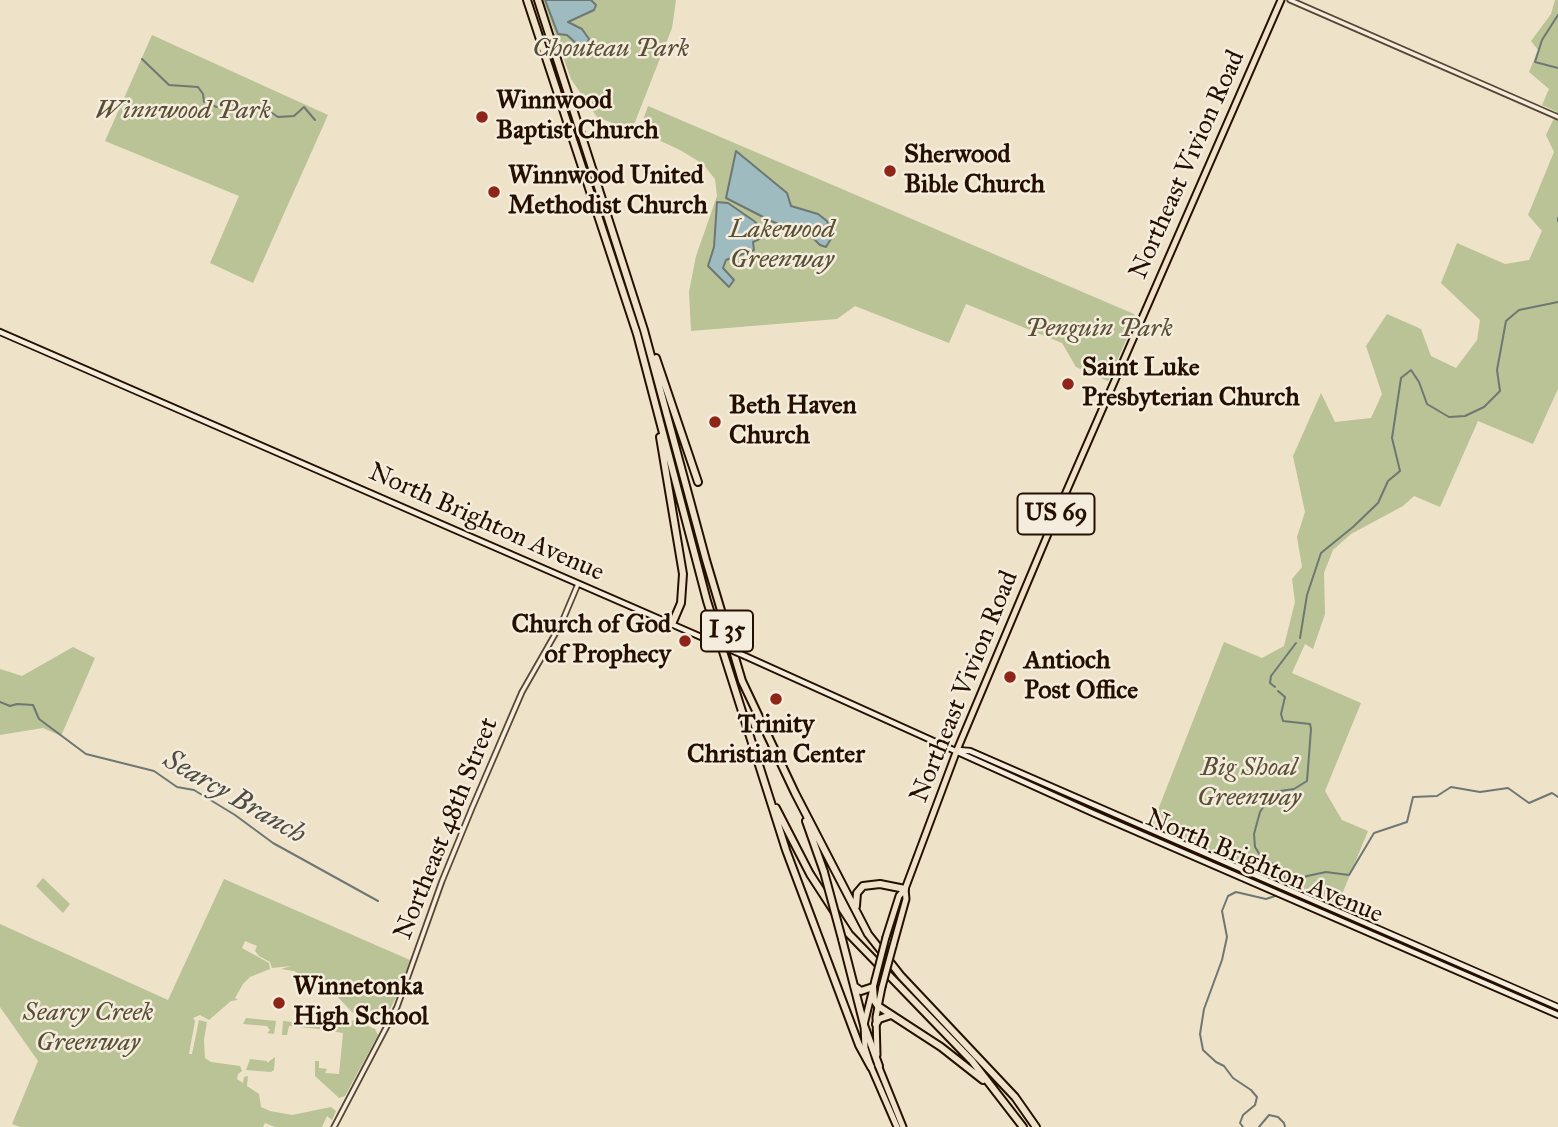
<!DOCTYPE html>
<html>
<head>
<meta charset="utf-8">
<style>
	body { margin:0 }
	canvas { display:block; background:#eee2c9 }
</style>
</head>
<body>
<canvas width="1558" height="1127"></canvas>
<script>
const context = document.querySelector('canvas').getContext('2d');
context.lineJoin = 'round';
function fillPath(path, color) {
  context.fillStyle = color;
  context.fill(path, 'evenodd');
}
function shape(rows) {
  const path = new Path2D();
  for (const r of rows) {
    path.moveTo(r[0], r[1]);
    for (let i = 2; i < r.length; i += 2) path.lineTo(r[i], r[i + 1]);
  }
  return path;
}
function strokePath(path, color, width, dash) {
  context.strokeStyle = color;
  context.lineWidth = width;
  context.lineCap = dash ? 'butt' : 'round';
  context.setLineDash(dash || []);
  context.stroke(path);
}
function write(font, color, halo, rows, align = 'center') {
  context.font = font + ' "IM FELL Great Primer",serif';
  context.lineWidth = 5;
  context.setLineDash([]);
  context.textBaseline = 'middle';
  context.strokeStyle = halo;
  context.fillStyle = color;
  for (const [text, x, y, turn = 0] of rows) {
    context.save();
    context.translate(x, y);
    context.rotate((+turn || 0) * Math.PI / 180);
    context.textAlign = isNaN(turn) ? turn : align;
    if (halo) context.strokeText(text, 0, 0);
    context.fillText(text, 0, 0);
    context.restore();
  }
}
const green = shape([
	[543,0,676,0,672,28,633,127,628,129,597,117,571,79],
	[1555,0,1558,0,1558,389,1533,444,1478,421,1440,507,1414,496,1403,506,1351,534,1333,550,1324,573,1325,614,1313,649,1305,644,1292,673,1361,703,1325,791,1342,820,1368,831,1338,904,1152,825,1224,642,1262,658,1284,646,1295,602,1292,579,1302,567,1297,537,1305,512,1293,456,1321,393,1335,422,1371,418,1382,394,1366,346,1387,314,1421,329,1431,356,1456,368,1477,340,1480,320,1441,283,1457,243,1505,264,1529,260,1542,231,1528,215,1554,152,1546,135,1557,112,1542,105,1549,89,1529,72,1538,50,1531,41,1551,14],
	[152,35,328,115,253,283,210,263,239,196,105,141],
	[648,106,1134,314,1136,318,1108,381,1076,367,1062,343,966,304,949,343,855,306,837,319,691,331,689,292,696,256,717,196,715,179,703,164,680,150,639,131],
	[73,647,95,658,61,736,43,728,0,735,0,669,22,676],
	[43,878,70,904,63,913,36,886],
	[224,879,410,960,396,998,381,1025,352,1012,333,992,294,971,281,969,291,966,272,968,270,962,259,956,255,951,257,946,245,941,242,948,269,963,270,969,250,977,243,984,235,998,238,1000,231,1001,209,1020,200,1015,193,1018,195,1021,189,1054,192,1054,199,1020,207,1022,204,1040,205,1058,211,1062,240,1066,242,1071,238,1074,237,1079,243,1083,244,1077,248,1076,247,1086,259,1094,261,1107,270,1111,292,1115,331,1107,336,1111,332,1120,327,1116,322,1127,275,1127,265,1123,263,1127,20,1127,12,1124,38,1061,0,1007,0,924,168,1000],
	[246,1018,276,1021,274,1034,267,1033,270,1030,267,1026,243,1024],
	[354,1020,375,1029,378,1035,345,1096,339,1098,315,1076,315,1061,319,1061,319,1068,327,1069,325,1073,339,1074,343,1033,323,1030,323,1027,324,1025,340,1027],
	[283,1021,319,1025,320,1027,320,1029,289,1026,287,1035,282,1035],
	[275,1057,274,1070,271,1072,246,1070,250,1059,267,1061,267,1063]
]);
const water = shape([
	[545,0,591,0,596,5,594,10,568,22,582,29,589,39,587,44,579,46,567,35,558,34,545,0],
	[736,151,787,193,791,206,818,214,827,221,832,237,826,247,820,245,812,237,771,221,726,198,736,151],
	[717,202,728,203,754,221,768,235,753,242,754,250,726,260,723,268,734,280,729,287,708,266,714,247,717,202]
]);
const stream = shape([
	[1558,15,1542,40,1535,62,1558,68],
	[142,59,169,85,198,87,203,94,204,102,209,99,214,99,213,105,216,107,229,104,248,108,254,107,262,108,267,114,272,113,278,117,294,116,304,107,315,120],
	[1558,218,1558,221],
	[1300,638,1307,595,1321,553,1353,527,1378,503,1388,481,1400,471,1392,438,1401,378,1411,370,1419,382,1427,404,1449,417,1465,416,1484,407,1500,391,1497,370,1506,321,1519,310,1558,302],
	[1275,687,1270,683,1271,676,1296,643],
	[0,702,10,706,17,704,33,705,39,719,86,754,154,771,177,787,194,790,235,815,273,843,378,901],
	[1287,886,1307,876,1326,872,1349,875,1374,833,1407,822,1413,797,1437,796,1451,787,1480,792,1508,788,1529,803,1552,793,1558,797],
	[1243,1127,1240,1123,1243,1115,1255,1105,1257,1097,1251,1090,1233,1078,1224,1066,1216,1062,1203,1050,1200,1034,1204,1009,1222,960,1227,937,1222,911,1228,896,1236,892,1266,899,1275,896,1287,886,1284,876,1273,864,1260,855,1255,847,1254,834,1260,812,1273,792,1294,789,1307,781,1311,729,1310,724,1283,721,1281,714,1285,697,1278,691],
	[1259,1127,1269,1115,1278,1117,1284,1123,1285,1127]
]);
const tertiary = shape([
	[1290,0,1558,117],
	[334,1127,397,1007,442,881,472,808,522,692,562,622,578,584]
]);
const secondary = shape([
	[0,332,708,640],
	[745,656,1095,814,1558,1015],
	[958,750,970,751,1558,1007]
]);
const primary = shape([
	[886,937,899,896,905,889,957,750,1053,522,1281,0],
	[893,946,906,899,905,889],
	[875,980,864,1025,865,1048,871,1067,897,1127],
	[877,1055,876,1017,882,987],
	[878,1065,903,1127]
]);
const motorway = shape([
	[527,0,637,334,707,601,786,850,859,1045,871,1067],
	[538,0,644,330,706,560,742,681,795,793,868,934,901,976,1015,1097,1036,1127],
	[656,358,698,482],
	[660,437,683,574,681,603,672,624],
	[776,808,810,874,849,934,972,1061,1023,1127],
	[806,821,824,872],
	[856,906,857,893,863,886,880,884,905,889],
	[842,939,864,1025,879,1066],
	[854,986,861,991,873,987,874,1000,878,1006,941,1047,983,1080],
	[876,1024,879,1019,891,1015]
]);
const secondaryBridge = shape([
	[708,640,745,656]
]);
const primaryBridge = shape([
	[875,980,886,937],
	[882,987,893,946]
]);
const motorwayBridge = shape([
	[824,872,842,939]
]);
const markers = [
	[482,117,7,"#8f2418"],
	[890,171,7,"#8f2418"],
	[494,192,7,"#8f2418"],
	[1068,384,7,"#8f2418"],
	[715,422,7,"#8f2418"],
	[685,641,7,"#8f2418"],
	[1010,677,7,"#8f2418"],
	[776,699,7,"#8f2418"],
	[279,1003,7,"#8f2418"]
];
const shields = [
	[1056,514,77],
	[727,631,52]
];
const shieldNames = [
	["US 69",1056,514],
	["I 35",727,631]
];
const parkNames = [
	["Chouteau Park",611,50],
	["Winnwood Park",183,112],
	["Lakewood",782,231],
	["Greenway",782,261],
	["Penguin Park",1099,330],
	["Big Shoal",1249,769],
	["Greenway",1249,799],
	["Searcy Creek",88,1014],
	["Greenway",88,1044]
];
const poiNames = [
	["Winnwood",496,102],
	["Baptist Church",496,132],
	["Sherwood",904,156],
	["Bible Church",904,186],
	["Winnwood United",508,177],
	["Methodist Church",508,207],
	["Saint Luke",1082,369],
	["Presbyterian Church",1082,399],
	["Beth Haven",729,407],
	["Church",729,437],
	["Church of God",671,626,"right"],
	["of Prophecy",671,656,"right"],
	["Antioch",1024,662],
	["Post Office",1024,692],
	["Trinity",776,726,"center"],
	["Christian Center",776,756,"center"],
	["Winnetonka",293,988],
	["High School",293,1018]
];
const streetNames = [
	["Northeast Vivion Road",1188,165,-66],
	["North Brighton Avenue",486,523,24],
	["Northeast Vivion Road",965,687,-68],
	["Northeast 48th Street",447,829,-68],
	["North Brighton Avenue",1264,867,23]
];
const waterNames = [
	["Searcy Branch",234,798,30]
];
fillPath(green, '#b9c396');
fillPath(water, '#9ebcc0');
strokePath(water, '#6e7773', 2);
strokePath(stream, '#6e7773', 2);
strokePath(tertiary, '#574432', 7);
strokePath(secondary, '#251000', 8);
strokePath(primary, '#251000', 9);
strokePath(motorway, '#251000', 10);
strokePath(tertiary, '#f4ecdc', 3.5);
strokePath(secondary, '#f4ecdc', 4.5);
strokePath(primary, '#eee2c9', 5);
strokePath(motorway, '#eee2c9', 6);
strokePath(secondaryBridge, '#251000', 8, []);
strokePath(primaryBridge, '#251000', 9, []);
strokePath(motorwayBridge, '#251000', 10, []);
strokePath(secondaryBridge, '#f4ecdc', 4.5);
strokePath(primaryBridge, '#eee2c9', 5);
strokePath(motorwayBridge, '#eee2c9', 6);
for (const [x, y, r, color] of markers) {
  const dot = new Path2D();
  dot.arc(x, y, r, 0, 2 * Math.PI);
  context.fillStyle = color;
  context.fill(dot);
  strokePath(dot, '#f4ecdc', 2.5);
}
for (const [x, y, w] of shields) {
  const box = new Path2D();
  box.roundRect(x - w / 2, y - 20.5, w, 41, 5);
  context.fillStyle = '#f4ecdc';
  context.fill(box);
  strokePath(box, '#251000', 2);
}
write('bold 24px', '#251000', null, shieldNames);
write('italic 26px', '#594f34', '#f4ecdc', parkNames);
write('bold 26px', '#251000', '#f4ecdc', poiNames, 'left');
write('26px', '#251000', '#f4ecdc', streetNames);
write('italic 28px', '#4f4c43', '#f4ecdc', waterNames);
</script>
</body>
</html>
